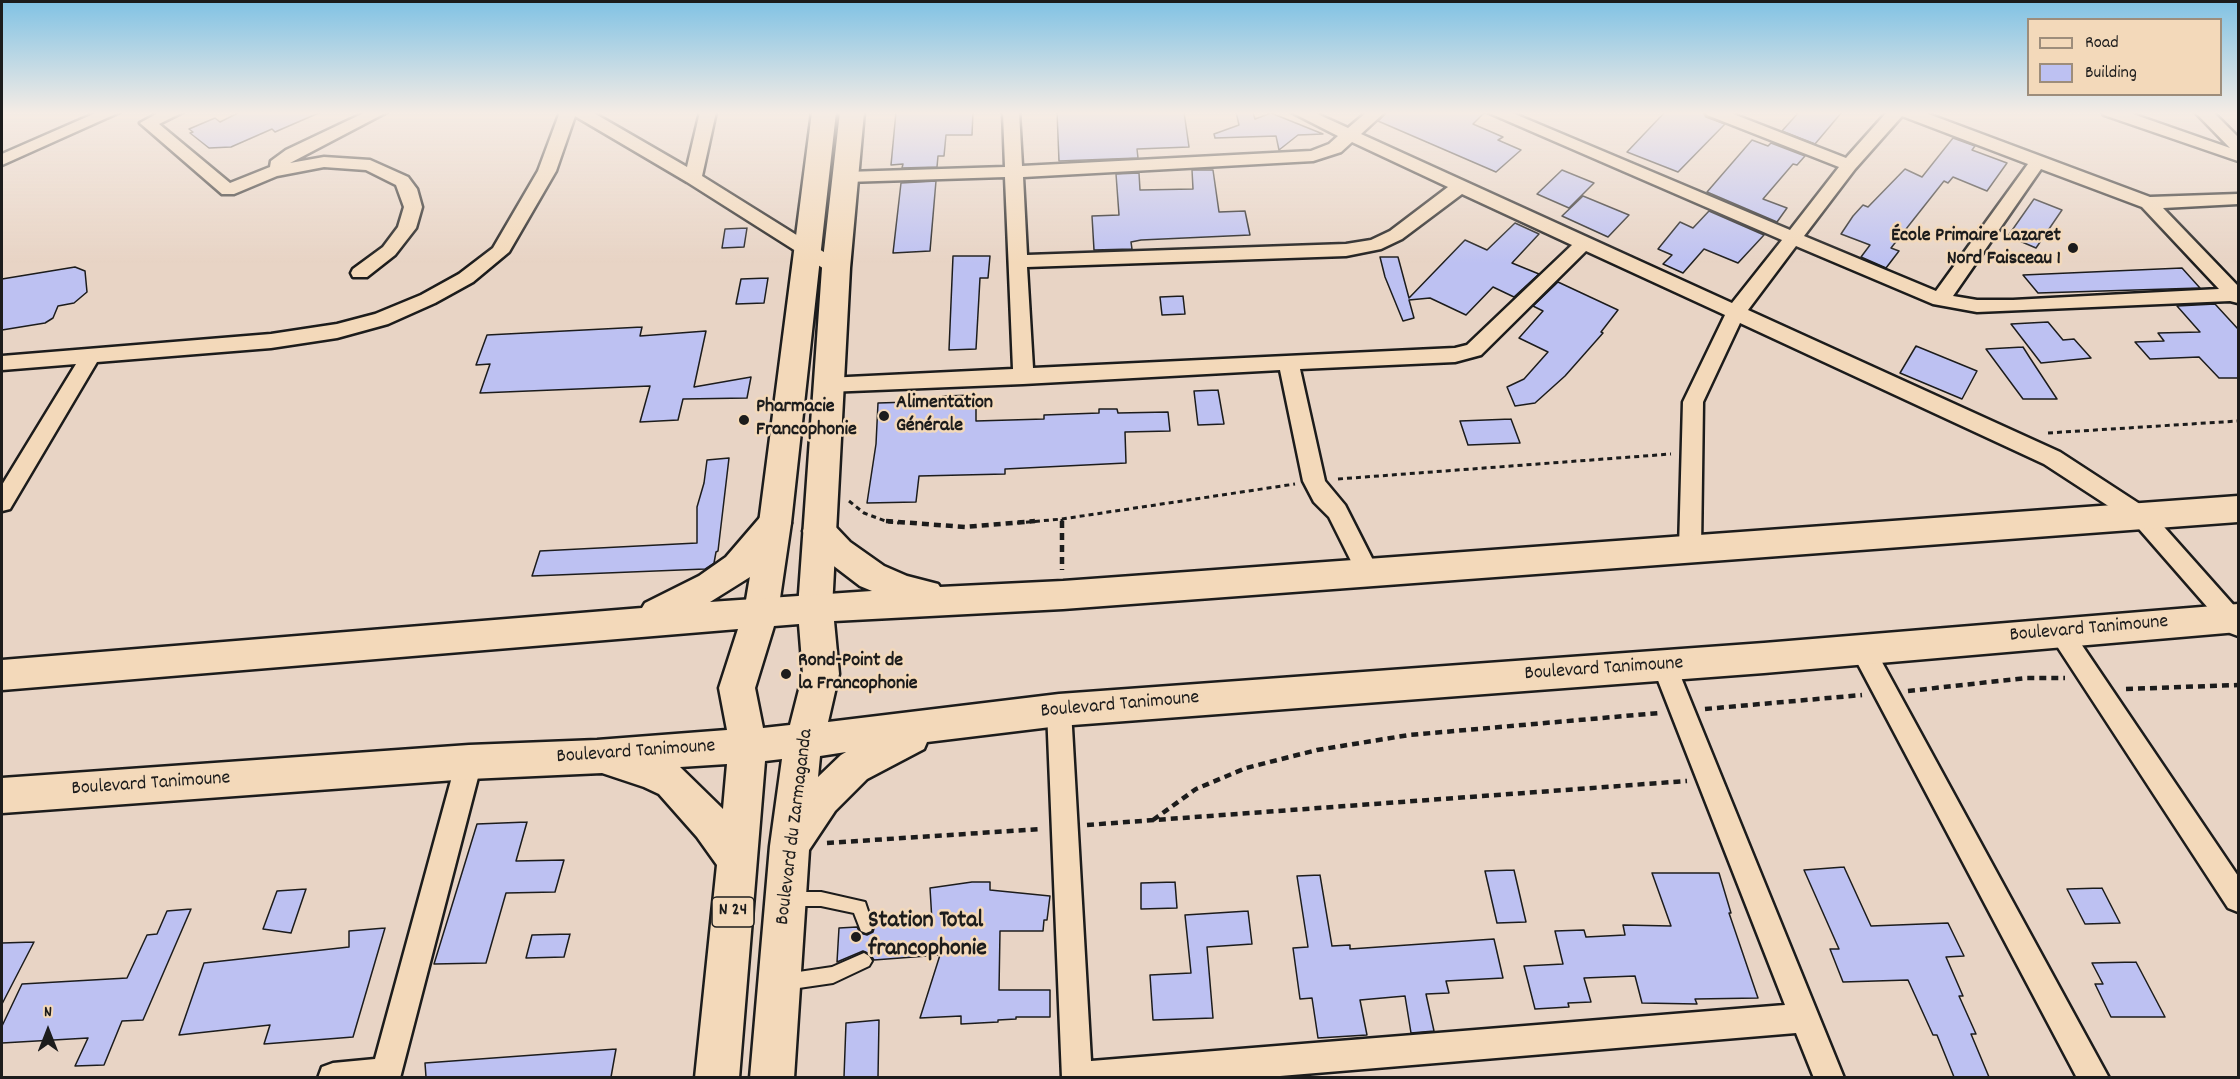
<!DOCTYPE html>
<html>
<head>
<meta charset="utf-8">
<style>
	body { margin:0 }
	#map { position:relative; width:2240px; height:1079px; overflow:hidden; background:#e8d4c5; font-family:Dekko,sans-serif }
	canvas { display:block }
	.frame { position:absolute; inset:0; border:3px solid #1c1c1c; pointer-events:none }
	.legend { position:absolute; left:2027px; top:18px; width:195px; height:78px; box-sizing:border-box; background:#f3d9ba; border:2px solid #9d8d7b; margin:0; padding:8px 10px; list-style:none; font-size:18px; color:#1c1c1c }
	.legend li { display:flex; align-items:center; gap:12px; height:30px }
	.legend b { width:30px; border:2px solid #9d8d7b }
	.north { position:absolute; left:18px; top:1001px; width:60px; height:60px; -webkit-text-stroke:4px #f3d9ba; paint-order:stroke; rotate:0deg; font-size:16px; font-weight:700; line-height:24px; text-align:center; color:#1c1c1c }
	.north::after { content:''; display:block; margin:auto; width:21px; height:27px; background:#1c1c1c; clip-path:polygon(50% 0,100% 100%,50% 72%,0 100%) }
</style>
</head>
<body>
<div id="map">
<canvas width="2240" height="1079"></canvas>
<div class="frame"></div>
<ul class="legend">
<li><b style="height:8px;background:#f3d9ba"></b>Road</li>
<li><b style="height:16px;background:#bdc1f2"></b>Building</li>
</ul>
<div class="north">N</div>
</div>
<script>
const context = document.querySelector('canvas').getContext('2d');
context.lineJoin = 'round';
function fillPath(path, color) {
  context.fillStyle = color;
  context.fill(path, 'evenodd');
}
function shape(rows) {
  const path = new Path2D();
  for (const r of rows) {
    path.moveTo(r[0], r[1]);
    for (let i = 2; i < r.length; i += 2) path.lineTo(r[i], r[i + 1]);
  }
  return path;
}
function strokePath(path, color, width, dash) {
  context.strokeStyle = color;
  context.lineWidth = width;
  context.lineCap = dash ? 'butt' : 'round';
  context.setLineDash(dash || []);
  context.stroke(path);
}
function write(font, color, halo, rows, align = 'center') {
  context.font = font + ' Dekko,sans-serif';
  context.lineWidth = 5;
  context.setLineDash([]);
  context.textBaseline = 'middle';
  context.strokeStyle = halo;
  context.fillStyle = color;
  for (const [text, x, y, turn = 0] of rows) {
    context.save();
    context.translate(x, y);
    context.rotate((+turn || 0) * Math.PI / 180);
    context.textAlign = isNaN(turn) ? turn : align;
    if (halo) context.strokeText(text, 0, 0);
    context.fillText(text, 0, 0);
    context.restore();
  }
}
const building = shape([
	[240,112,321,112,275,132,272,129,231,147,209,148,190,133,193,132,189,129,215,118,220,122,240,112],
	[896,112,973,112,972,135,946,135,944,156,938,156,937,167,902,168,903,164,891,165,896,112],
	[1057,112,1184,112,1189,147,1137,149,1138,158,1059,161,1057,112],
	[1236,112,1253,112,1255,119,1271,113,1323,134,1298,135,1279,150,1276,136,1215,138,1214,134,1239,125,1236,112],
	[1387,112,1485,112,1473,124,1503,137,1498,140,1521,150,1496,172,1378,121,1387,112],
	[1665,112,1703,112,1706,117,1725,124,1678,172,1627,152,1665,112],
	[1799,112,1842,112,1815,144,1782,131,1799,112],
	[1953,138,1975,146,1972,150,2007,163,1987,191,1953,177,1948,183,1944,181,1891,248,1899,251,1886,268,1861,257,1870,245,1841,234,1853,216,1863,205,1868,207,1905,169,1922,177,1953,138],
	[1752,140,1768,146,1771,143,1805,156,1797,165,1793,164,1763,199,1787,208,1777,222,1707,192,1752,140],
	[1192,170,1213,170,1219,212,1245,211,1250,235,1141,240,1131,242,1132,249,1094,250,1092,216,1119,215,1116,174,1139,173,1140,190,1193,189,1192,170],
	[1562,170,1594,183,1569,208,1537,194,1562,170],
	[936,181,930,251,893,253,901,183,936,181],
	[1583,196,1629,215,1608,237,1562,216,1583,196],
	[2034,199,2062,210,2036,248,2008,236,2034,199],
	[1709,211,1764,235,1738,263,1704,249,1683,273,1663,264,1672,255,1658,249,1680,222,1693,228,1709,211],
	[1515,223,1539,234,1512,263,1539,274,1514,297,1493,287,1466,315,1430,298,1409,300,1414,318,1403,321,1385,277,1380,257,1398,257,1409,298,1465,240,1487,250,1515,223],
	[747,228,744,247,722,248,725,229,747,228],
	[953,256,990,256,988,278,980,278,976,349,949,350,953,256],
	[75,267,85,271,87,292,74,303,58,306,53,318,45,323,2,330,2,279,75,267],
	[2182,268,2200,288,2038,293,2023,275,2182,268],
	[768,278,764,303,736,304,741,279,768,278],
	[1558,282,1618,310,1601,332,1603,333,1565,376,1535,403,1515,406,1507,387,1524,379,1548,352,1519,338,1543,311,1533,306,1558,282],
	[1183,296,1185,314,1162,315,1160,297,1183,296],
	[2215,304,2238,329,2238,378,2219,378,2199,357,2150,359,2135,342,2164,341,2158,333,2200,332,2177,306,2215,304],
	[2048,322,2063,340,2074,339,2091,358,2041,363,2011,324,2048,322],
	[642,327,640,336,706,331,694,387,751,377,747,398,683,399,678,420,640,422,650,386,480,393,490,364,476,365,487,335,642,327],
	[1916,346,1977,371,1962,399,1900,373,1916,346],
	[2023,347,2030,358,2057,399,2023,399,1986,349,2023,347],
	[1218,390,1224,424,1198,425,1194,391,1218,390],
	[976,395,976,421,1044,419,1044,415,1099,413,1099,409,1117,409,1118,413,1168,412,1170,431,1125,432,1126,463,1005,469,1005,474,919,476,916,502,867,503,876,444,878,403,943,401,943,396,976,395],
	[1511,419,1520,443,1468,445,1460,421,1511,419],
	[729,458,718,551,716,552,714,563,705,569,532,576,540,551,697,543,697,507,704,483,707,460,729,458],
	[527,822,516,861,564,860,555,892,506,893,486,963,434,964,477,824,527,822],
	[1844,867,1871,926,1948,923,1964,956,1946,957,1963,996,1959,996,1976,1034,1971,1034,1989,1077,1954,1077,1937,1035,1933,1035,1908,980,1843,982,1830,949,1839,949,1804,870,1844,867],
	[1514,870,1526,922,1497,923,1485,871,1514,870],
	[1652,873,1719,873,1731,913,1729,913,1758,998,1695,999,1697,1004,1642,1003,1635,976,1584,978,1591,1002,1568,1003,1569,1007,1535,1009,1524,966,1563,964,1555,931,1584,930,1586,937,1625,935,1623,925,1671,926,1652,873],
	[1320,875,1332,946,1350,945,1350,949,1494,939,1503,978,1446,981,1449,993,1426,994,1434,1031,1411,1033,1405,996,1360,1000,1367,1035,1318,1038,1312,998,1300,999,1293,948,1308,947,1297,876,1320,875],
	[972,882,990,882,990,890,1050,896,1047,920,1044,920,1043,931,1000,931,999,990,1050,990,1050,1017,1016,1017,1016,1019,998,1020,998,1022,961,1024,961,1016,920,1018,940,955,874,960,870,954,863,951,837,962,839,928,857,927,860,933,867,935,873,932,875,925,932,921,930,888,972,882],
	[1175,882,1177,908,1141,909,1141,883,1175,882],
	[2102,888,2120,923,2085,924,2067,889,2102,888],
	[306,889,291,933,263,929,277,891,306,889],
	[191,909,143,1020,122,1021,104,1065,75,1066,88,1038,2,1043,2,1026,22,984,127,978,147,935,157,934,167,911,191,909],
	[1248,911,1252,944,1207,947,1213,1018,1153,1020,1150,975,1191,973,1185,915,1248,911],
	[385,928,353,1037,264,1044,270,1025,179,1035,204,963,349,947,349,931,385,928],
	[570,934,564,957,526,958,532,935,570,934],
	[34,942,2,1004,2,943,34,942],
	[2136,962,2165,1017,2111,1017,2095,984,2103,984,2092,963,2136,962],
	[879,1020,878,1077,844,1077,846,1023,879,1020],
	[616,1049,611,1077,426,1077,425,1063,616,1049]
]);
const pathFar1 = shape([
	[2048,433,2238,421],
	[1338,479,1671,454],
	[849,501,864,513,888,522,899,523],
	[1062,519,1062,523],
	[1017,523,1062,519,1295,484]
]);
const path = shape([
	[886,521,965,527,1035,521],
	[1062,521,1062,570],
	[2126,689,2238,685],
	[1908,691,2026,678,2065,678],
	[1705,709,1862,695],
	[1153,820,1196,789,1246,768,1317,750,1409,735,1659,713],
	[1087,825,1687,781],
	[827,843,1041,829]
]);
const service = shape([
	[792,892,821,892,865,902,873,926,871,931,866,933,861,931,854,913,821,906,792,906,787,904,785,899,787,894,792,892],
	[864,953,869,956,872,961,869,966,833,983,785,990,780,987,777,982,780,977,785,974,832,967,864,953]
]);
const minor = shape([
	[98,112,120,112,2,165,2,154,98,112],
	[160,112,183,112,159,124,230,183,270,167,271,161,286,150,366,112,387,112,290,163,324,157,370,160,408,177,417,189,422,207,416,228,395,255,367,277,353,277,351,273,353,269,383,247,398,227,404,207,396,185,366,170,324,167,277,176,234,194,222,194,140,123,160,112],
	[560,112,592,112,687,167,700,112,716,112,702,176,843,264,845,268,843,272,836,274,829,272,687,182,575,116,556,171,509,252,473,282,435,303,388,324,337,338,271,348,97,362,10,509,2,511,2,485,76,364,2,370,2,356,271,334,337,324,375,314,421,295,459,274,493,248,538,171,560,112],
	[1003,112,1019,112,1022,166,1311,151,1329,144,1338,136,1291,112,1313,112,1348,128,1367,112,1385,112,1361,134,1732,303,1782,240,1487,112,1510,112,1790,230,1839,167,1707,115,1705,112,1728,112,1846,158,1887,112,1923,112,2150,197,2238,194,2238,204,2163,208,2238,286,2238,303,2230,301,1977,312,1933,304,1796,246,1748,310,2060,452,2149,510,2238,610,2238,636,2230,633,2133,522,2044,464,1740,323,1703,402,1701,549,1698,555,1690,558,1682,555,1679,549,1683,402,1725,315,1586,251,1481,355,1455,362,1300,369,1325,481,1345,505,1379,572,1376,579,1368,581,1360,579,1329,517,1314,502,1303,481,1280,370,1023,384,827,392,820,390,817,385,820,380,827,378,1013,369,1005,177,846,182,837,177,846,172,1005,167,1003,112],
	[1902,116,2028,164,1936,291,1804,236,1855,169,1902,116],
	[1352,142,1448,187,1390,231,1371,240,1346,244,1027,255,1023,177,1313,161,1341,152,1352,142],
	[2041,169,2142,207,2219,289,2013,300,1977,300,1953,296,2041,169],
	[1462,194,1572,245,1467,345,1455,348,1033,368,1027,267,1346,256,1381,249,1402,239,1462,194],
	[2102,112,2127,112,2230,148,2195,112,2213,112,2238,137,2238,161,2104,115,2102,112],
	[2061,623,2069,626,2238,876,2238,912,2228,908,2053,640,2049,633,2053,626,2061,623],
	[1862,639,1871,642,2109,1078,2077,1078,1850,649,1853,642,1862,639],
	[1664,655,1673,658,1676,665,1844,1078,1814,1078,1796,1033,1256,1078,1062,1078,1047,710,1050,702,1059,699,1068,702,1071,710,1091,1061,1785,1005,1652,665,1655,658,1664,655],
	[469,750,478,754,482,762,400,1078,318,1078,322,1067,333,1063,375,1059,456,762,460,754,469,750]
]);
const secondary = shape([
	[812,112,836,112,791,523,778,612,773,622,761,626,749,622,744,612,759,523,812,112],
	[840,112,864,112,850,268,832,608,827,618,815,622,803,618,798,608,822,268,840,112]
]);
const primary = shape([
	[2238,496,2238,522,1063,609,834,621,839,674,828,722,1059,694,1764,643,2238,604,2238,632,1764,673,1059,726,927,742,924,749,867,779,835,811,809,850,794,1078,750,1078,770,846,782,759,765,761,739,1078,695,1078,717,865,697,837,659,794,644,787,602,773,469,779,2,813,2,778,469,745,597,740,727,730,719,688,738,629,2,690,2,660,642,608,645,603,699,576,726,557,763,514,775,510,787,514,791,523,787,532,750,577,710,602,872,591,860,586,826,560,807,540,803,531,807,522,819,518,831,522,850,542,884,566,907,576,938,584,940,587,1063,581,2238,496],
	[799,624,803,674,790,725,763,728,755,688,774,626,799,624],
	[846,752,841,755,818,777,820,756,846,752],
	[727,764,723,809,680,767,727,764]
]);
const markers = [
	[2073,248,6,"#1c1c1c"],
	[884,416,6,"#1c1c1c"],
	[744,420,6,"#1c1c1c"],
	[786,674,6,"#1c1c1c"],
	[856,937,6,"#1c1c1c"]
];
const shields = [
	[733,912,42]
];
const shieldNames = [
	["N 24",733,912]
];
const poiNames = [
	["École Primaire Lazaret",2061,237,"right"],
	["Nord Faisceau 1",2061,260,"right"],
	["Alimentation",896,404],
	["Générale",896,427],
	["Pharmacie",756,408],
	["Francophonie",756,431],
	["Rond-Point de",798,662],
	["la Francophonie",798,685]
];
const streetNames = [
	["Boulevard Tanimoune",2089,630,-5],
	["Boulevard Tanimoune",1604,670,-4],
	["Boulevard Tanimoune",1120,706,-5],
	["Boulevard Tanimoune",636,753,-4],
	["Boulevard Tanimoune",151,785,-4],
	["Boulevard du Zarmaganda",796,827,-83]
];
const nearPoinames = [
	["Station Total",868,923],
	["francophonie",868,951]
];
fillPath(building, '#bdc1f2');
strokePath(building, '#1c1c1c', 1.5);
strokePath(service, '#1c1c1c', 4);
strokePath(minor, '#1c1c1c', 5);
strokePath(secondary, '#1c1c1c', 5);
strokePath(primary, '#1c1c1c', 5);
strokePath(pathFar1, '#1c1c1c', 3, [5, 4]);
strokePath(path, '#1c1c1c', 4.5, [7, 5]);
fillPath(service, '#f3d9ba');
fillPath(minor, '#f3d9ba');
fillPath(secondary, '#f3d9ba');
fillPath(primary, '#f3d9ba');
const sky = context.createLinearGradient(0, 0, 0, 263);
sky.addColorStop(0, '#80c2e4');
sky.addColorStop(0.43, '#f5ece5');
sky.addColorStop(1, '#f5ece500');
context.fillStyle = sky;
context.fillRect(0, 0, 2240, 263);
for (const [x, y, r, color] of markers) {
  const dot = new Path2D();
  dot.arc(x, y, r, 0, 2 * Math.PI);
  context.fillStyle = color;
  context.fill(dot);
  strokePath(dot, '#f3d9ba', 2);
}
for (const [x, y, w] of shields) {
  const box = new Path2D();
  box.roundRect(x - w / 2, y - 15, w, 30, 4.5);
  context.fillStyle = '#f3d9ba';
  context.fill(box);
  strokePath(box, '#1c1c1c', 1.5);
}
write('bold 18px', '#1c1c1c', null, shieldNames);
write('bold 20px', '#1c1c1c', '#f3d9ba', poiNames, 'left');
write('20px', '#1c1c1c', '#f3d9ba', streetNames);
write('bold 24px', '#1c1c1c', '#f3d9ba', nearPoinames, 'left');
</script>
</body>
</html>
